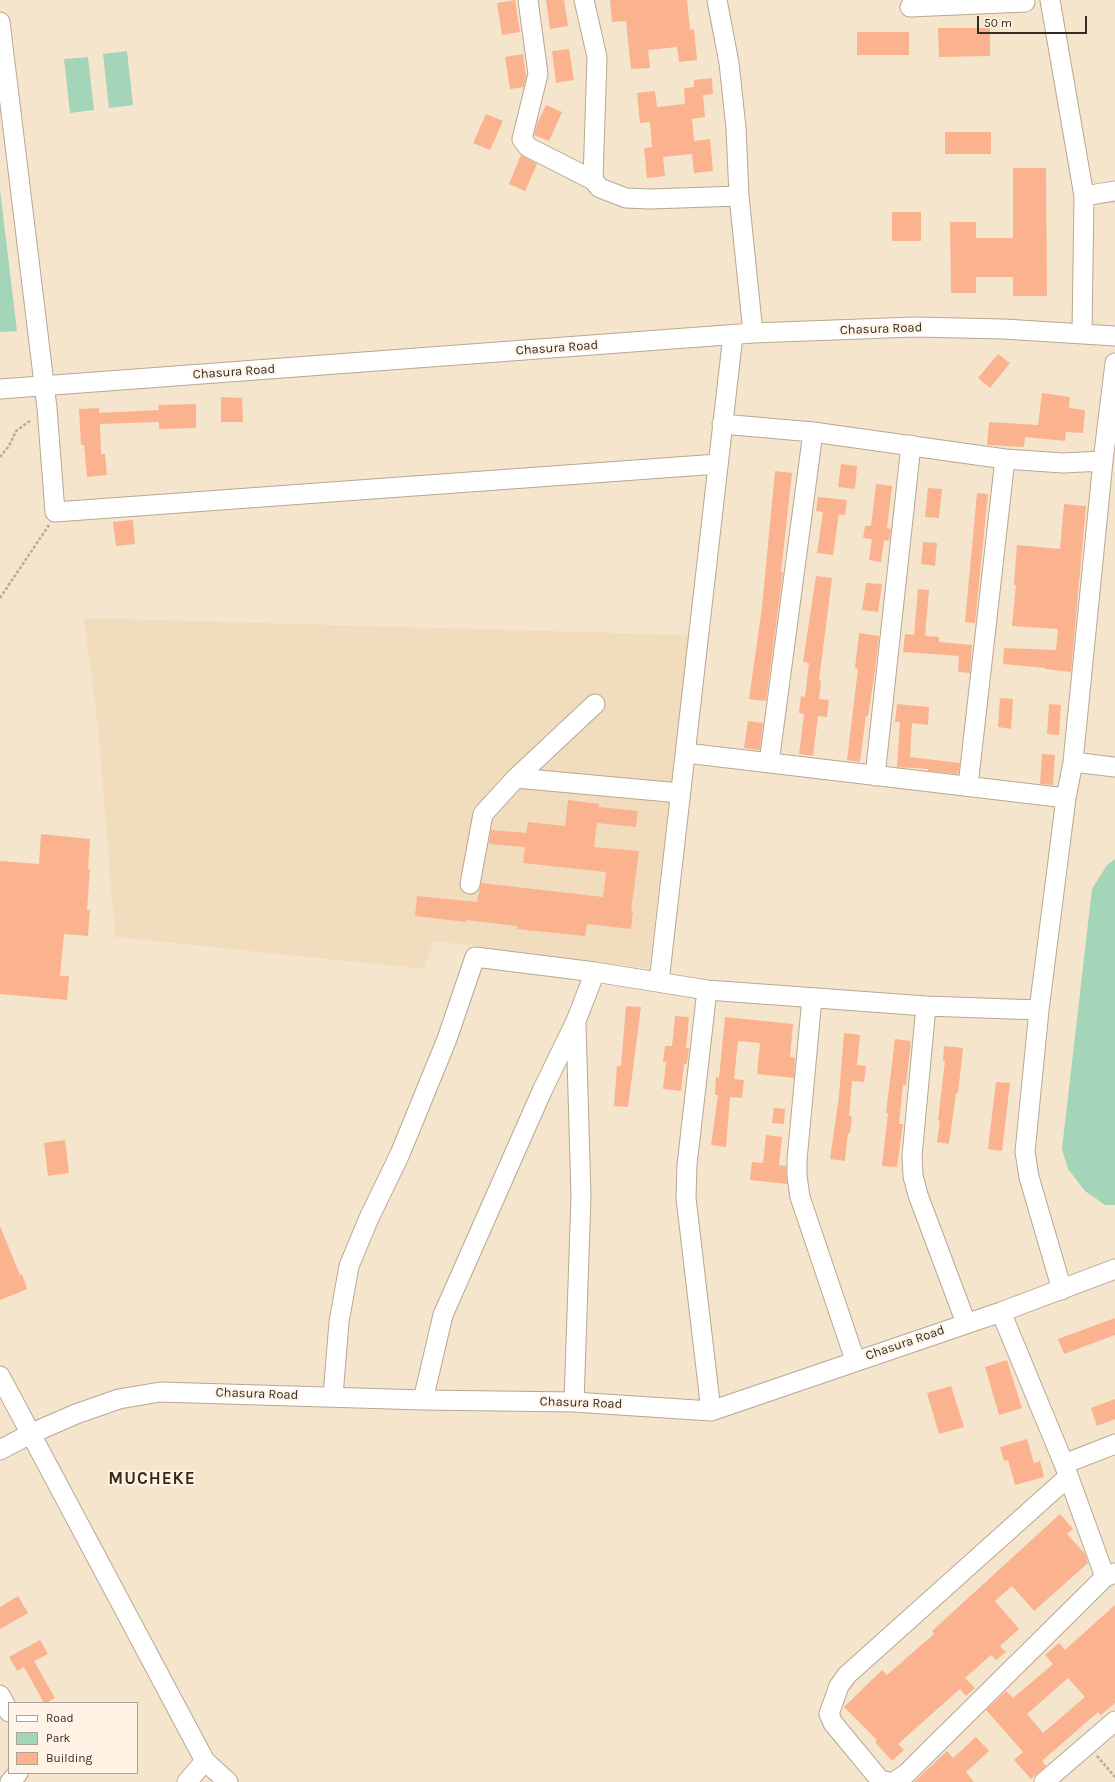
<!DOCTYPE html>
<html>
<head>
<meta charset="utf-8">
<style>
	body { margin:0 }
	#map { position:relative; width:1115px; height:1782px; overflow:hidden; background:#f6e5cd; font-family:Karla,sans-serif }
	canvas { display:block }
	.legend { position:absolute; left:8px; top:1702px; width:130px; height:72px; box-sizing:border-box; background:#fef3e5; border:1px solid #aca397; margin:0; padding:5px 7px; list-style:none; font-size:12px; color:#322c23 }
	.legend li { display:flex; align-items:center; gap:8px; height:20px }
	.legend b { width:20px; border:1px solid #aca397 }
	.scale { position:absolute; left:977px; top:16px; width:110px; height:18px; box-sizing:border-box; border:2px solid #322c23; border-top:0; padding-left:5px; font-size:12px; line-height:14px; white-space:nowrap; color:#322c23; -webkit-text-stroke:3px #fef3e5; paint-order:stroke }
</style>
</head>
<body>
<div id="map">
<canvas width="1115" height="1782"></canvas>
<ul class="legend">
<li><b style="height:5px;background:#fff"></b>Road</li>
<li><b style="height:11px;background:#a4d5b9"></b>Park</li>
<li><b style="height:11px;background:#fbb28f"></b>Building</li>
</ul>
<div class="scale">50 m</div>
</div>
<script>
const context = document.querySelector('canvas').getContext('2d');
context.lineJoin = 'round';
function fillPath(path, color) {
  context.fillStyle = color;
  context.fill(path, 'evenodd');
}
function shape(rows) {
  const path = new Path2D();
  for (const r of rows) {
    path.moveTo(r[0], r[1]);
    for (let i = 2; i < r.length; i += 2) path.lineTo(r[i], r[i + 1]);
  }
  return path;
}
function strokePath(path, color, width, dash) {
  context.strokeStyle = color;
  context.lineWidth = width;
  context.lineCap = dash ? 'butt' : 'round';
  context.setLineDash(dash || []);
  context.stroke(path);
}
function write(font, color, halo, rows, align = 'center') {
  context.font = font + ' Karla,sans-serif';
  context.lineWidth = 4;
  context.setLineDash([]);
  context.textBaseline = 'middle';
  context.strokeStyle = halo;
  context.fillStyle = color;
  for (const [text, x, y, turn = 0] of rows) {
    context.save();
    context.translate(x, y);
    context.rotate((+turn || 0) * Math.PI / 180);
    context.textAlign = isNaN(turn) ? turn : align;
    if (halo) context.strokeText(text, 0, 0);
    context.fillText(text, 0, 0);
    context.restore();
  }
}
const built = shape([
	[84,618,689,635,649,968,434,941,424,969,115,937,98,727]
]);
const green = shape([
	[127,51,133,105,109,108,103,54],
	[88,57,94,110,70,113,64,59],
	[0,190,17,331,0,332],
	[1115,859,1115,1205,1105,1205,1085,1191,1068,1169,1062,1149,1092,889,1107,865]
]);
const building = shape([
	[515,0,520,32,502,35,497,3],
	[546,0,564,0,568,26,550,29],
	[610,0,687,0,690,30,694,29,697,60,679,62,677,47,648,50,650,68,631,69,626,21,612,22],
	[938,28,990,28,990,56,939,57],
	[857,32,909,32,909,55,857,55],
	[569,49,574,80,555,83,556,81,552,51],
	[523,54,526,76,524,87,510,89,505,57],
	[712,78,713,94,703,95,705,117,692,119,694,141,710,139,713,171,694,173,692,154,663,157,665,176,647,178,644,148,652,147,650,122,640,123,637,93,655,91,657,107,685,104,684,88,694,87,694,80],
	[546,105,562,112,549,141,534,135,537,124],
	[486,114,503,121,490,150,473,143],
	[945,132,991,132,991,154,945,154],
	[521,155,537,164,525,191,509,184],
	[1013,168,1046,168,1047,296,1013,296,1013,277,976,277,976,293,951,293,950,222,976,222,976,238,1013,238],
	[892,212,921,212,921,241,892,241],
	[998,354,1010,363,990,388,978,378],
	[1042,393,1070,397,1069,408,1085,410,1083,433,1066,432,1065,441,1025,437,1024,447,987,445,989,422,1038,425],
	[221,397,242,398,243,422,221,422],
	[196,404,196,428,159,429,159,422,100,424,101,454,105,454,107,475,87,477,84,445,81,445,79,409,99,408,99,413,159,410,158,405],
	[841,464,857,466,855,489,838,487],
	[775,471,792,473,781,572,783,572,766,701,749,699,762,607],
	[876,484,892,486,887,528,891,529,889,541,884,540,881,562,869,560,872,539,863,538,865,526,871,526],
	[928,488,942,489,939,518,925,517],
	[977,493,988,494,975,623,965,622],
	[818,497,847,500,845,515,839,514,833,555,817,553,823,512,816,511],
	[1064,504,1086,506,1071,672,1045,669,1045,668,1003,664,1004,648,1056,650,1058,629,1012,626,1016,585,1014,585,1017,545,1060,549],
	[133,520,135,544,116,546,113,522],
	[923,542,937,543,935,566,921,564],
	[816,576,832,578,819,680,821,681,819,699,829,700,827,717,818,716,813,756,799,754,804,714,799,713,801,696,805,697,809,663,803,662],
	[866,583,882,584,878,612,862,610],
	[918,589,929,590,925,636,939,637,939,642,972,645,970,673,958,672,959,656,903,652,905,634,914,635],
	[859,633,879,636,875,671,868,716,866,716,860,762,847,760,858,669,855,668],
	[1000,698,1013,699,1011,729,998,727],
	[897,704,929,707,928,725,912,723,910,757,960,763,958,774,928,771,928,769,897,767,900,722,895,722],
	[1049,704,1061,705,1059,735,1047,734],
	[748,721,763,723,760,750,744,748],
	[1042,754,1055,755,1053,785,1040,784],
	[568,800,599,804,599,807,638,811,636,827,597,823,594,847,639,851,631,911,633,911,631,929,587,924,585,936,517,929,517,926,466,920,466,922,415,916,417,896,477,902,481,883,603,897,606,872,523,863,525,847,489,844,491,830,526,833,528,822,565,826],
	[41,834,90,839,88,869,90,869,87,910,90,910,88,936,64,934,60,976,69,976,67,1000,0,994,0,861,39,864],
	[626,1006,641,1007,628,1107,614,1106,617,1066,621,1066],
	[675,1016,689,1017,686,1048,689,1048,687,1064,684,1064,681,1091,663,1089,666,1062,663,1062,665,1046,672,1046],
	[725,1017,793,1024,790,1057,795,1058,794,1078,757,1074,760,1043,738,1041,734,1079,744,1080,742,1098,730,1097,726,1147,711,1145,718,1095,715,1095,716,1077,719,1078],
	[844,1033,860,1035,857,1065,866,1066,864,1082,852,1081,849,1116,852,1117,850,1133,848,1133,845,1161,830,1159,839,1096],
	[895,1039,911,1041,906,1085,903,1085,899,1124,903,1124,897,1167,882,1166,888,1113,886,1113],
	[944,1046,963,1048,958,1093,956,1093,949,1144,937,1142,940,1121,938,1120,945,1061,943,1061],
	[996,1082,1010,1083,1002,1151,988,1149],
	[774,1108,785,1109,784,1124,772,1123],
	[766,1135,782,1137,779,1165,786,1166,787,1184,750,1180,752,1162,763,1163],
	[65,1140,69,1173,48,1176,44,1143],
	[0,1226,20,1275,22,1274,27,1289,0,1300],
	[1115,1318,1115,1335,1064,1354,1058,1339],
	[1007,1360,1022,1408,999,1415,985,1367],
	[951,1386,964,1427,939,1434,927,1393],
	[1115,1399,1115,1419,1097,1426,1091,1408],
	[1027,1439,1034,1463,1040,1461,1044,1477,1015,1485,1008,1460,1004,1461,1000,1447],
	[1060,1514,1073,1529,1067,1534,1085,1554,1088,1563,1034,1611,1012,1586,995,1601,1019,1629,1000,1646,1006,1652,996,1660,991,1655,965,1678,975,1688,966,1696,960,1689,898,1744,904,1750,892,1761,875,1742,877,1740,844,1707,882,1670,887,1675,934,1634,932,1631],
	[18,1596,28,1613,0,1629,0,1607],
	[1115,1605,1115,1703,1101,1715,1098,1712,1042,1761,1046,1766,1031,1779,1014,1760,1023,1752,986,1710,1006,1691,1013,1698,1053,1664,1045,1655,1059,1643,1065,1650],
	[1068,1678,1085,1697,1043,1733,1027,1714],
	[40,1640,48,1654,34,1661,55,1698,46,1703,44,1703,24,1667,17,1671,9,1657],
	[976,1737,989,1751,966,1772,974,1782,914,1782,947,1751,953,1758]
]);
const path = shape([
	[0,457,9,446,16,431,31,420],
	[0,598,49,525],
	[1097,1756,1115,1777]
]);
const minor = shape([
	[528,0,538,74,522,139,528,147,593,180],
	[584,0,597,57,593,180,600,188,626,198,650,199,739,196],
	[717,0,729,63,736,128,739,196,753,333],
	[1050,0,1084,196,1082,334],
	[910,7,1025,2],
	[0,22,47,408,55,512,718,464],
	[1084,196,1115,191],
	[0,389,753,333,914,327,1004,329,1115,336],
	[722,424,813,432,1005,459,1063,463,1103,461],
	[686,753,1066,798],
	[1073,762,1115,767],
	[769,763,813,432],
	[875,776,911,445],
	[516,778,680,793],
	[968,786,1005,459],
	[470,884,483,814,516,778,595,704],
	[659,982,733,335],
	[707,990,687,1165,686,1198,711,1411],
	[812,998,797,1160,797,1176,800,1197,855,1360],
	[926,1006,912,1156,913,1176,918,1195,966,1323],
	[1062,1290,1029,1177,1025,1152,1039,1010,1066,798,1073,762,1103,461,1115,363],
	[1001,1312,1064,1464,1105,1577,1115,1573],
	[0,1376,205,1761,228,1782],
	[333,1396,339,1322,349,1266,369,1218,400,1154,447,1039,475,957,595,972],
	[423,1400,443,1315,542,1091,576,1021,595,972,707,990,926,1006,1039,1010],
	[574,1402,581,1196,576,1024],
	[0,1450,30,1434,76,1414,119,1399,160,1392,423,1400,574,1402,711,1411,1001,1312,1115,1269],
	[1064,1464,1115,1444],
	[0,1695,9,1712],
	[10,1782,18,1773],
	[187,1782,205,1761],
	[888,1782,880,1780,833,1723,829,1714,839,1686,847,1675,1068,1477],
	[894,1782,906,1774,1105,1577],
	[1044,1782,1115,1721]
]);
const streetNames = [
	["Chasura Road",881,329,-2],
	["Chasura Road",557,348,-4],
	["Chasura Road",234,372,-4],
	["Chasura Road",905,1343,-19],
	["Chasura Road",257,1394,2],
	["Chasura Road",581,1403,2]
];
const districtNames = [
	["MUCHEKE",152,1479]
];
fillPath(built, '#f1dcbd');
fillPath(green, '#a4d5b9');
fillPath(building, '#fbb28f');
strokePath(minor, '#b8a791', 21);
strokePath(path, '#b8ab97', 2.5, [3, 2]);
strokePath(minor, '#fff', 19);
write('13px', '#322c23', '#fef3e5', streetNames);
context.letterSpacing = '1px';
write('bold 17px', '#362916', '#fef3e5', districtNames);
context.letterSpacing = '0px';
</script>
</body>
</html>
